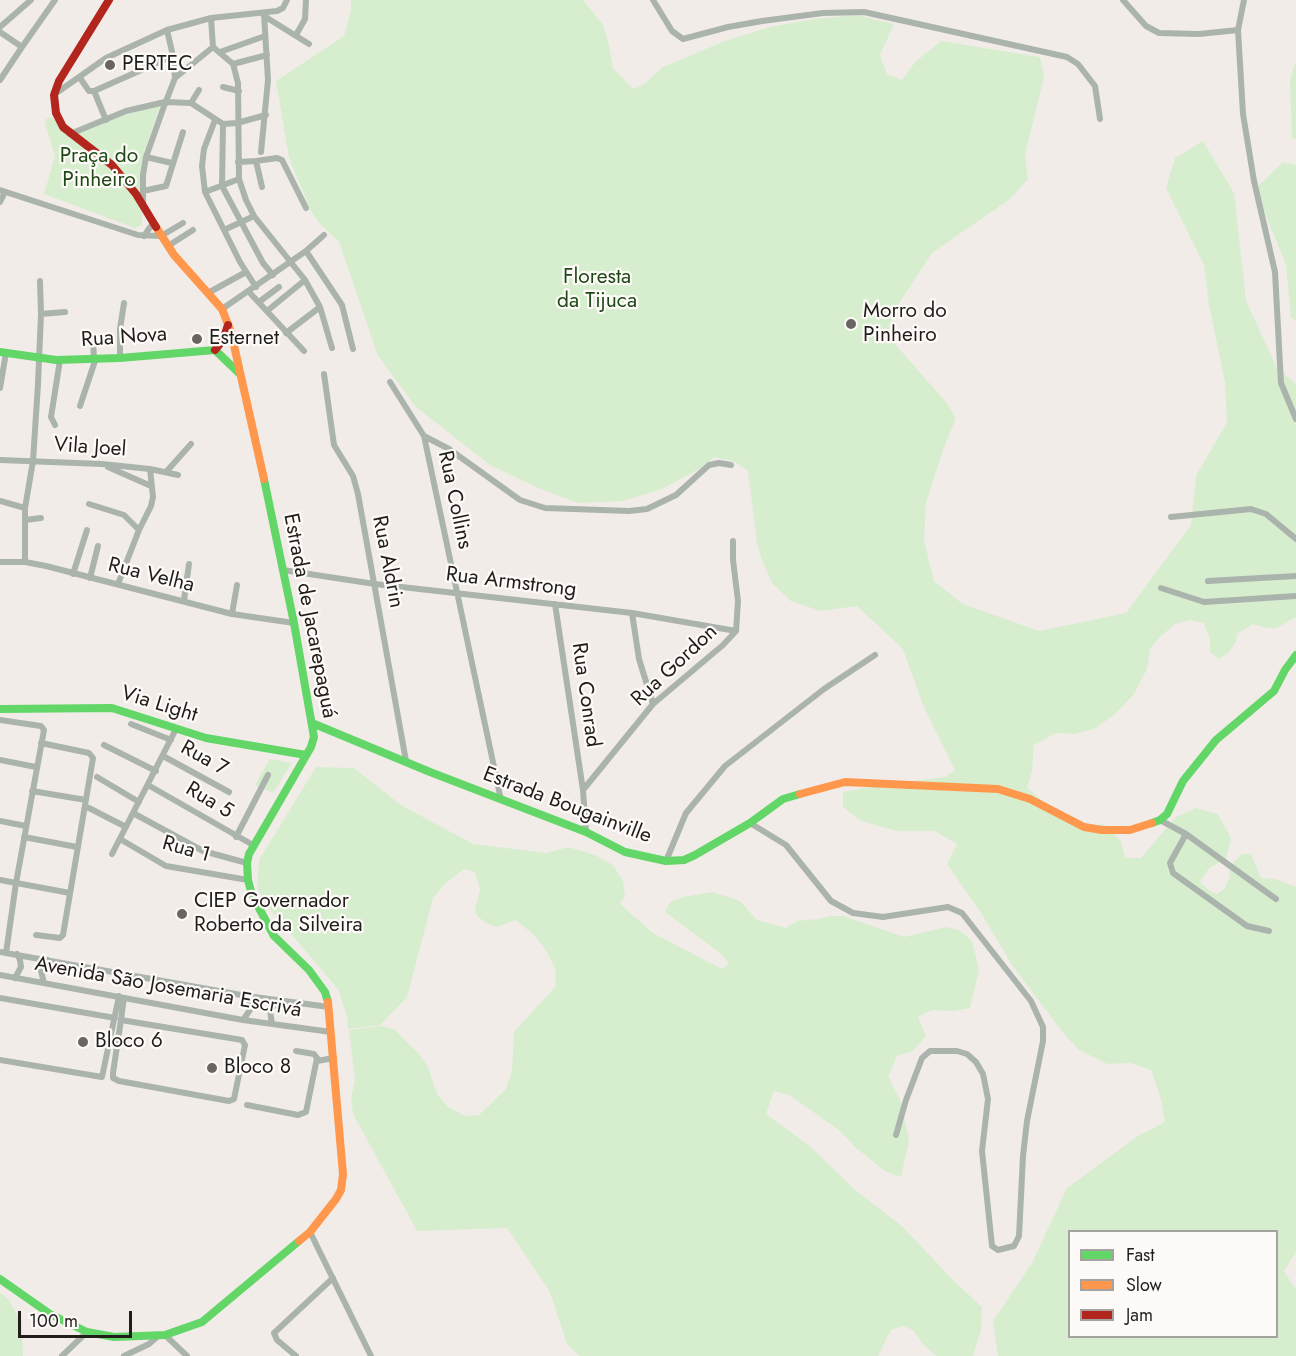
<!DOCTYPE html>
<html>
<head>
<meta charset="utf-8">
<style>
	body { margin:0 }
	#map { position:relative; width:1296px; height:1356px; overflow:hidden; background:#f2ece9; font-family:Jost,sans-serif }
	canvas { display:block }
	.legend { position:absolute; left:1068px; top:1230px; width:210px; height:108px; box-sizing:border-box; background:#fefaf8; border:2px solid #a5a2a0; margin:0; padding:8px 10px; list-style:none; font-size:18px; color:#201d1b }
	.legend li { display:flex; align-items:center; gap:12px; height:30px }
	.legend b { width:30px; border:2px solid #a5a2a0 }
	.scale { position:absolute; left:18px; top:1311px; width:114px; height:27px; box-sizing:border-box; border:3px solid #201d1b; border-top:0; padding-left:8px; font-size:18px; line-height:21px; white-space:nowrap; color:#201d1b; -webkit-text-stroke:4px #fefaf8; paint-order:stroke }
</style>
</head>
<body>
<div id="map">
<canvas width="1296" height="1356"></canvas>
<ul class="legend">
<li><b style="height:8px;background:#63d668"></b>Fast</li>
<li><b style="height:8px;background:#ff974d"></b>Slow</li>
<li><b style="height:8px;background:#b3261e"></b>Jam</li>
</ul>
<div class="scale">100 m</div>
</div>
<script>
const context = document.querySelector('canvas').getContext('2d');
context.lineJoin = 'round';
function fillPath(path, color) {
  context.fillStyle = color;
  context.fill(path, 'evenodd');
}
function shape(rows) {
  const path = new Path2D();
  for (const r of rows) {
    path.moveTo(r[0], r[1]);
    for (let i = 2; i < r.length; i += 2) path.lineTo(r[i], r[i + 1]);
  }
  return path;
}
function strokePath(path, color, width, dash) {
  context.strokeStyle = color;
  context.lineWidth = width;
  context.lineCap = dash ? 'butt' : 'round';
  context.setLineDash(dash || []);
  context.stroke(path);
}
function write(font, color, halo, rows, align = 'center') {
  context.font = font + ' Jost,sans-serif';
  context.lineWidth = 4.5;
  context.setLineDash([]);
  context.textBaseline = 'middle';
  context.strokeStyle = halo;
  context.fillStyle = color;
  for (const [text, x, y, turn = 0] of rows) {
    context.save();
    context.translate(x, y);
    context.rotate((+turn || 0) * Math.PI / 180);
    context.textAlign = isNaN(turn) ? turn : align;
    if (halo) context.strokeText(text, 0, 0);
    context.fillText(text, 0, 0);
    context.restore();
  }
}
const green = shape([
	[351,0,583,0,603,25,609,45,613,68,633,89,643,85,663,67,725,41,770,27,814,19,856,15,894,24,880,55,887,74,902,80,915,62,941,41,1040,57,1044,77,1025,155,1028,179,1010,199,932,253,894,311,887,335,946,402,956,418,943,450,926,503,924,540,934,581,963,604,1039,631,1126,613,1191,525,1196,476,1227,422,1225,383,1209,305,1204,265,1166,188,1175,158,1203,141,1234,193,1246,301,1277,368,1296,384,1296,617,1277,628,1266,628,1253,624,1237,634,1236,642,1229,652,1219,659,1210,652,1210,639,1204,623,1190,620,1175,624,1160,637,1150,649,1147,669,1134,694,1114,715,1094,729,1074,734,1056,733,1034,745,1032,771,1027,788,1058,813,1087,827,1104,824,1121,841,1125,858,1141,858,1176,817,1196,808,1218,814,1231,838,1226,859,1209,868,1200,882,1211,892,1217,894,1224,889,1229,879,1230,866,1242,854,1251,854,1261,878,1275,879,1296,887,1296,1252,1284,1271,1296,1290,1296,1356,998,1356,993,1321,1032,1263,1067,1188,1138,1136,1165,1122,1160,1096,1151,1070,1131,1063,1107,1064,1079,1050,1064,1034,1012,965,981,913,947,864,957,844,935,831,897,831,861,821,843,807,843,792,875,786,945,777,955,770,923,705,903,649,857,606,820,611,791,601,772,583,761,558,757,542,748,471,735,462,714,457,699,469,662,489,623,501,578,503,538,488,490,465,416,407,378,356,339,242,319,223,311,211,289,158,276,81,344,36,351,10],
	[1070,1232,1276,1232,1276,1336,1070,1336],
	[1296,61,1296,139,1292,138,1290,80],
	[160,105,143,156,141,177,142,225,135,228,44,194,55,156,45,123,46,119,52,117,65,132],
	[1283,162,1296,165,1296,321,1291,317,1286,265,1255,189],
	[270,759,292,763,273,793,255,785],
	[316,767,354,768,401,805,473,844,547,853,568,847,595,855,613,865,623,881,625,896,620,904,653,933,722,969,729,963,720,953,665,912,670,902,683,897,713,892,740,901,757,920,786,928,797,921,818,919,830,916,844,916,904,937,946,927,959,930,972,941,979,970,970,1008,953,1011,932,1010,918,1017,926,1036,913,1051,897,1056,888,1077,901,1102,909,1141,901,1177,885,1171,856,1148,840,1131,791,1096,774,1091,766,1114,812,1148,854,1189,902,1226,953,1280,982,1307,981,1330,973,1356,936,1356,922,1343,913,1330,903,1326,891,1330,878,1356,579,1356,567,1344,550,1292,507,1228,417,1231,353,1114,351,1098,355,1080,349,1030,380,1026,394,1029,419,1054,428,1067,437,1094,448,1107,465,1116,479,1115,506,1089,512,1071,514,1032,555,987,556,971,547,952,535,936,516,920,497,927,488,924,478,917,475,910,480,889,475,872,464,869,446,883,433,898,407,997,380,1025,348,1029,347,1016,338,989,268,907,257,888,259,860],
	[0,1293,8,1299,22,1323,23,1356,0,1356]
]);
const street = shape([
	[653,0,672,31,683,39,728,27,762,21,823,13,864,12,1067,57,1078,64,1095,86,1100,119],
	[1123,0,1146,26,1159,33,1199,34,1238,30],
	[1244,0,1238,30,1243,114,1254,181,1275,272,1281,383,1296,419],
	[264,16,309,44],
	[0,27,31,0],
	[0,32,22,47,0,80],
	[296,35,305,19,306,0],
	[22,47,55,0],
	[213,47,233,64,238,83,239,179,246,200,254,216,305,280,320,307,332,348],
	[220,52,265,36],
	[173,56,175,78],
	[233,64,267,55],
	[80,78,89,91,94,91],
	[223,87,239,91],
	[94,91,173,56,167,30],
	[94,91,106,120],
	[55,94,106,58,167,30,211,18,277,11,283,8,287,0],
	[191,103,199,90],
	[215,120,204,149,202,166,205,192,240,262,256,287],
	[223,124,222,186,263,263,273,275],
	[70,134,126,111,165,102,191,103,223,124,237,123,266,115],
	[261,152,268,80,264,14],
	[146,157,172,163],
	[256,161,277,158,282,160,306,208],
	[238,162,256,161,262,187],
	[0,190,138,235,161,236,183,223],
	[143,191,166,186,183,132],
	[205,192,239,179],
	[0,202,5,192],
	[143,205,143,175,146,157,163,109,175,78,213,47,211,18],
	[224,230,254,216],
	[144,236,153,223],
	[168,246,193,230],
	[306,251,324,235],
	[249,292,304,351],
	[208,293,246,272],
	[259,302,279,287],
	[222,309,306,251,342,305,353,349],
	[267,311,305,280],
	[41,314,65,312],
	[286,333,320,307],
	[93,339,94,359],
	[120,358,120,329,124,303],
	[324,374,334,445,353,476,358,494,406,761],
	[390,382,424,436,501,800],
	[0,388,6,353],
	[80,406,96,358],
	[51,417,60,360],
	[51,417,55,425],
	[424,436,449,449,520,500,545,508,629,511,647,509,676,495,709,465,719,463,731,465],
	[0,460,102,464,150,469,178,475],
	[108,467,151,486],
	[166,472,191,444],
	[0,501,25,508],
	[89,504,124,515,139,530,118,584],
	[1171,517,1251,509,1266,514,1296,539],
	[25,520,41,518],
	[139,530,151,506,153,497,150,469],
	[0,562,25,562,46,566,232,614,294,623],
	[25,562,25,508,33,461,38,384,41,314,40,281],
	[283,570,375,584,632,613,736,631],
	[73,574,87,530],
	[90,578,98,546],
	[1208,581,1296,576],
	[1161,588,1204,602,1296,596],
	[184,600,189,564],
	[555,604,583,790],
	[632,613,639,659,653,704],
	[232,614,237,585],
	[0,720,41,726,44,730,16,883,6,953],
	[131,724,171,740],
	[104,745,156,771],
	[163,756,229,792],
	[0,760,36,767],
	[97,777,139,802],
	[148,785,253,845],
	[32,791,86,800],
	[89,808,126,827],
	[133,813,203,851,247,863],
	[1160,820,1186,834,1276,899],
	[0,821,26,826],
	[750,823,786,845,831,901,853,913,883,917,948,907,962,913,1031,1001,1043,1027,1043,1041,1027,1121,1023,1156,1019,1236,1014,1246,998,1250,992,1246,982,1151,988,1099,983,1074,976,1062,967,1054,957,1051,930,1051,922,1058,906,1100,896,1135],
	[586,832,583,790,653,704,723,645,736,631,738,601,733,560,733,541],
	[1186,834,1170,863,1173,873,1247,926,1269,931],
	[24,837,77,847],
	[236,837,268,775],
	[120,839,166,866,248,880],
	[112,854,176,729],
	[666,861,686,813,725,766,824,689,875,655],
	[0,880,70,893],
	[36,935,60,938,63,935,93,758,89,753,41,743],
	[0,952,247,996,329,1007],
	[0,975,243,1020,331,1032],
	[15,978,21,967,20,960,17,954],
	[44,983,41,971,48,960],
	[0,998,115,1018],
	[121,1020,242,1040,245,1045,234,1099,229,1101,119,1081,113,1078,113,1073,121,1020,122,1012,124,998],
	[243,1020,250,1010,251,1005,247,996],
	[272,1024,270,1011,278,1000],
	[0,1060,102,1077,119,996],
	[317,1061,334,1058],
	[247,1105,298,1115,306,1112,317,1058,314,1054,296,1051],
	[310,1232,371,1356],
	[165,1335,187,1356],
	[62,1356,87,1332],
	[124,1356,149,1344,157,1337],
	[296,1356,277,1340,274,1333,333,1278]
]);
const fast = shape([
	[0,352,56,360,120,358,215,350,239,373],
	[264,479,294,623,314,737,311,747,249,854,247,863,248,880,252,895,274,936,309,970,325,992,328,1002],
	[0,709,112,708,206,738,306,755],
	[312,723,430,772,586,832,625,852,666,861,684,860,695,855,750,823,783,799,800,794],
	[1152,823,1160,820,1167,814,1183,781,1216,740,1274,691,1285,670,1296,655],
	[0,1279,50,1314,87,1332,114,1337,165,1335,202,1322,299,1241]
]);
const slow = shape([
	[156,227,174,255,222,309,231,332,264,479],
	[800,794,845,782,998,789,1030,799,1084,827,1102,830,1130,830,1152,823],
	[299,1241,310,1232,336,1199,341,1190,343,1174,328,1002]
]);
const jam = shape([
	[109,0,59,81,54,95,56,113,63,127,112,165,136,194,156,227],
	[215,350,223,340,228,325]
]);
const markers = [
	[110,65,6,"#6a6563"],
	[851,324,6,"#6a6563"],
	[197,339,6,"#6a6563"],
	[182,914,6,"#6a6563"],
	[83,1042,6,"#6a6563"],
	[212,1068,6,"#6a6563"]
];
const poiNames = [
	["PERTEC",122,65],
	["Morro do",863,312],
	["Pinheiro",863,336],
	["Esternet",209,339],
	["CIEP Governador",194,902],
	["Roberto da Silveira",194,926],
	["Bloco 6",95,1042],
	["Bloco 8",224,1068]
];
const parkNames = [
	["Praça do",99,157],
	["Pinheiro",99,181],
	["Floresta",597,278],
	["da Tijuca",597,302]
];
const streetNames = [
	["Rua Nova",124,338,-4],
	["Vila Joel",90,448,4],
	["Rua Collins",454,500,78],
	["Rua Aldrin",387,562,79],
	["Rua Velha",151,576,14],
	["Rua Armstrong",511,583,7],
	["Estrada de Jacarepaguá",309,616,79],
	["Rua Gordon",675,666,-43],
	["Rua Conrad",585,695,82],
	["Via Light",159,705,17],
	["Rua 7",204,759,29],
	["Rua 5",209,801,31],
	["Estrada Bougainville",567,806,21],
	["Rua 1",186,850,16],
	["Avenida São Josemaria Escrivá",168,988,10]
];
fillPath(green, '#d6eece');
strokePath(street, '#abb3ad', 6);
strokePath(fast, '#63d668', 8);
strokePath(slow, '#ff974d', 8);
strokePath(jam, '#b3261e', 8);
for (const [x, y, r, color] of markers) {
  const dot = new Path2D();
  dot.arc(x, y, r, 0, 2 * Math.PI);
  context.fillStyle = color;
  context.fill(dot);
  strokePath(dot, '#fefaf8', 2);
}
write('21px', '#201d1b', '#fefaf8', poiNames, 'left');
write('21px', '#1e4917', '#fefaf8', parkNames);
write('21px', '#201d1b', '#fefaf8', streetNames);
</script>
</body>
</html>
